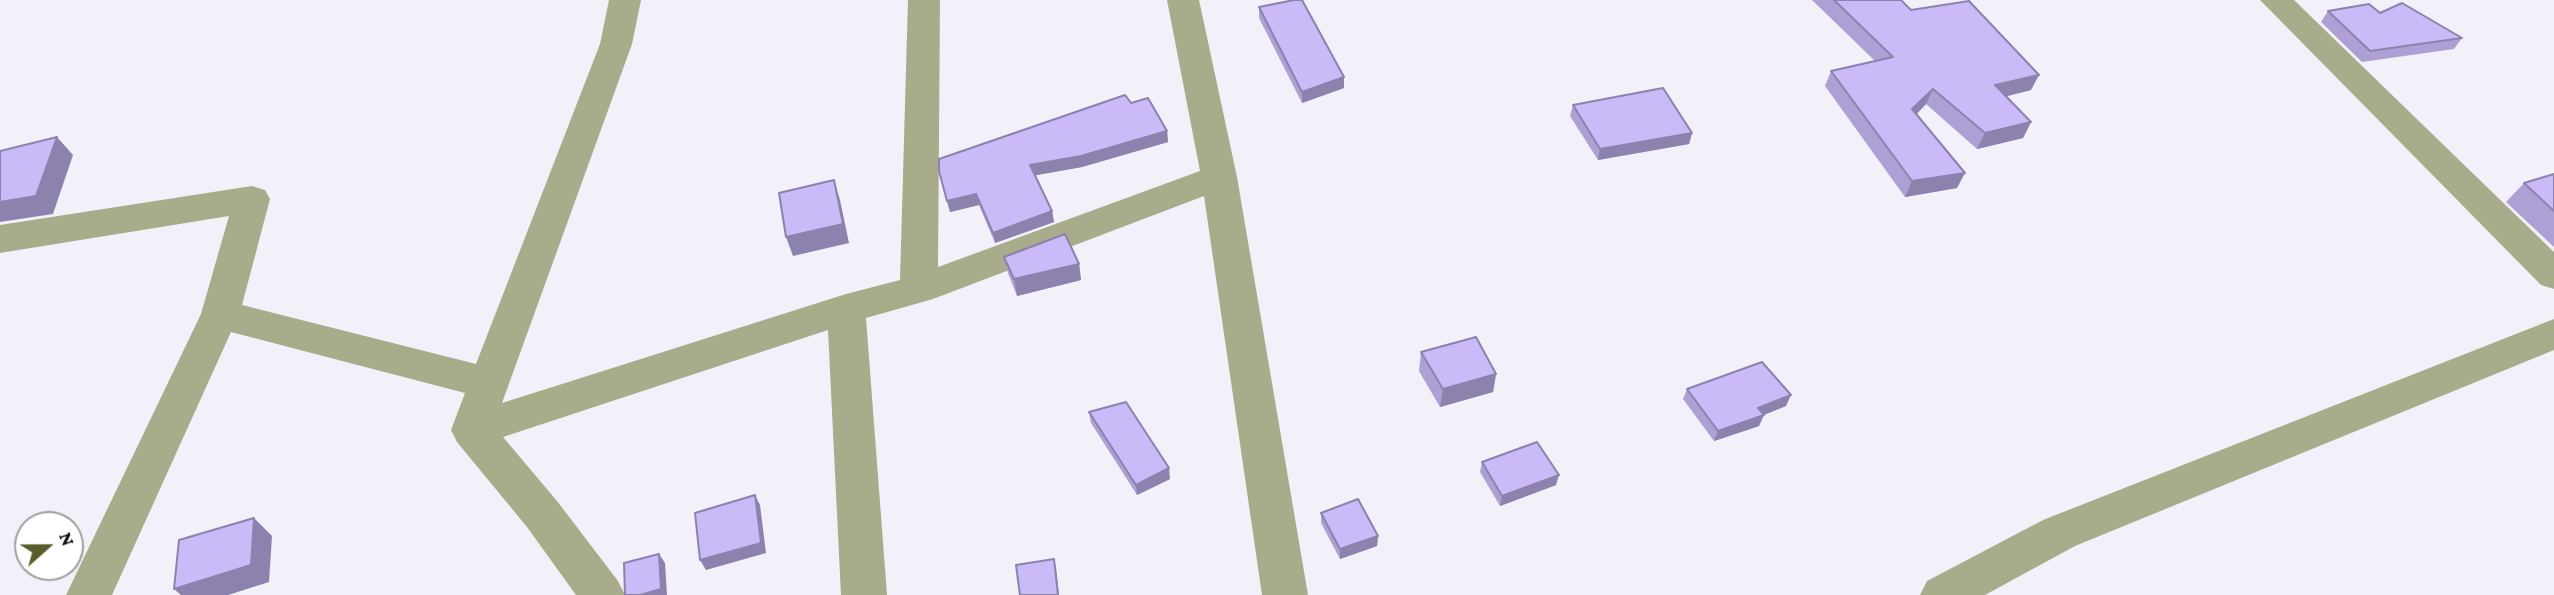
<!DOCTYPE html>
<html>
<head>
<meta charset="utf-8">
<style>
	body { margin:0 }
	#map { position:relative; width:2554px; height:595px; overflow:hidden; background:#f2f0f8; font-family:"Crimson Pro",serif }
	canvas { display:block }
	.north { position:absolute; left:14px; top:511px; width:70px; height:70px; box-sizing:border-box; background:#fff; border:2px solid #9f9f9f; border-radius:50%; rotate:69deg; font-size:19px; font-weight:700; line-height:28px; text-align:center; color:#0e0e10 }
	.north::after { content:''; display:block; margin:auto; width:24px; height:32px; background:#585d2b; clip-path:polygon(50% 0,100% 100%,50% 72%,0 100%) }
</style>
</head>
<body>
<div id="map">
<canvas width="2554" height="595"></canvas>
<div class="north">N</div>
</div>
<script>
const context = document.querySelector('canvas').getContext('2d');
context.lineJoin = 'round';
function shape(rows) {
  const path = new Path2D();
  for (const r of rows) {
    path.moveTo(r[0], r[1]);
    for (let i = 2; i < r.length; i += 2) path.lineTo(r[i], r[i + 1]);
  }
  return path;
}
function fillPath(path, color) {
  context.fillStyle = color;
  context.fill(path, 'evenodd');
}
function strokePath(path, color, width, dash) {
  context.strokeStyle = color;
  context.lineWidth = width;
  context.lineCap = dash ? 'butt' : 'round';
  context.setLineDash(dash || []);
  context.stroke(path);
}
const minor = shape([
	[609,0,641,0,632,44,502,403,846,294,900,280,908,0,940,0,938,267,1200,171,1167,0,1199,0,1237,177,1308,595,1262,595,1204,196,933,299,866,318,887,595,841,595,828,330,503,437,557,501,618,581,625,595,576,595,527,527,457,442,451,430,465,393,231,332,112,595,66,595,201,314,229,216,0,253,0,225,252,186,265,190,270,199,242,305,476,364,600,44,609,0],
	[2260,0,2294,0,2554,252,2554,289,2541,285,2260,0],
	[2554,319,2554,350,2075,546,1985,595,1920,595,1927,581,2043,520,2554,319]
]);
const wall = shape([
	[1812,0,1901,0,1911,10,2031,90,2006,96,2031,122,2023,138,1977,149,1926,104,1917,114,1957,188,1905,197,1825,86,1831,71,1875,61],
	[1259,7,1344,77,1344,88,1302,103,1259,18],
	[2328,11,2380,13,2462,38,2454,49,2362,62,2321,22],
	[1131,103,1167,131,1168,142,1082,167,1035,175,1052,211,1054,222,995,243,979,205,950,212,939,171],
	[1573,105,1692,133,1689,144,1598,160,1570,116],
	[2554,174,2554,247,2506,202,2524,183],
	[1004,257,1079,264,1081,280,1017,296,1008,273],
	[1421,352,1496,374,1493,392,1440,407,1419,371],
	[1687,389,1786,406,1763,415,1759,426,1714,441,1683,399],
	[1089,412,1170,479,1137,495,1091,423],
	[1482,462,1556,485,1500,506,1480,472],
	[1321,513,1378,536,1377,546,1340,559,1321,523]
]);
const shadedWall = shape([
	[2039,75,2031,90,1988,101,1995,85],
	[1344,77,1344,88,1302,103,1302,92],
	[1933,89,1926,104,1906,124,1912,109],
	[2031,122,2023,138,1977,149,1985,133],
	[1167,131,1168,142,1082,167,1032,176,1030,165],
	[1692,133,1689,144,1598,160,1600,149],
	[57,137,73,155,53,214,0,222,0,202],
	[1965,173,1957,188,1905,197,1912,181],
	[834,180,840,200,849,243,793,256,786,237],
	[976,194,979,205,950,212,947,201],
	[1052,211,1054,222,995,243,993,233],
	[1079,264,1081,280,1017,296,1014,279],
	[1496,374,1493,392,1440,407,1443,389],
	[1791,395,1786,406,1754,419,1758,408],
	[1764,415,1759,426,1714,441,1718,431],
	[1169,468,1170,479,1137,495,1136,485],
	[1559,475,1556,485,1500,506,1502,496],
	[755,495,760,505,766,553,706,570,700,560],
	[254,518,272,536,269,582,228,595,181,595,174,589],
	[1378,536,1377,546,1340,559,1340,549],
	[659,554,665,563,667,595,640,595],
	[1054,559,1056,568,1059,595,1058,595]
]);
const building = shape([
	[1294,0,1302,0,1344,77,1302,92,1259,7,1294,0],
	[1834,0,1901,0,1911,10,1969,1,2039,75,1995,85,2031,122,1985,133,1933,89,1912,109,1965,173,1912,181,1831,71,1893,57,1834,0],
	[2402,3,2462,38,2370,51,2328,11,2369,4,2380,13,2402,3],
	[1663,88,1692,133,1600,149,1573,105,1663,88],
	[1125,95,1131,103,1148,98,1167,131,1081,156,1030,165,1052,211,993,233,976,194,947,201,939,171,939,159,1125,95],
	[57,137,36,196,0,202,0,151,57,137],
	[2554,174,2554,211,2524,183,2554,174],
	[834,180,843,224,786,237,779,193,834,180],
	[1065,234,1079,264,1014,279,1004,257,1065,234],
	[1476,337,1496,374,1443,389,1421,352,1476,337],
	[1762,362,1791,395,1758,408,1764,415,1718,431,1687,389,1762,362],
	[1126,402,1169,468,1136,485,1089,412,1126,402],
	[1537,442,1559,475,1502,496,1482,462,1537,442],
	[755,495,761,543,700,560,695,513,755,495],
	[1358,499,1378,536,1340,549,1321,513,1358,499],
	[254,518,251,565,174,589,179,540,254,518],
	[659,554,661,589,640,595,625,595,624,563,659,554],
	[1054,559,1058,595,1020,595,1016,565,1054,559]
]);
fillPath(minor, '#a8ac8a');
fillPath(wall, '#aea0d4');
fillPath(shadedWall, '#8d82ad');
fillPath(building, '#cabaf7');
strokePath(building, '#8d82ad', 2);
</script>
</body>
</html>
